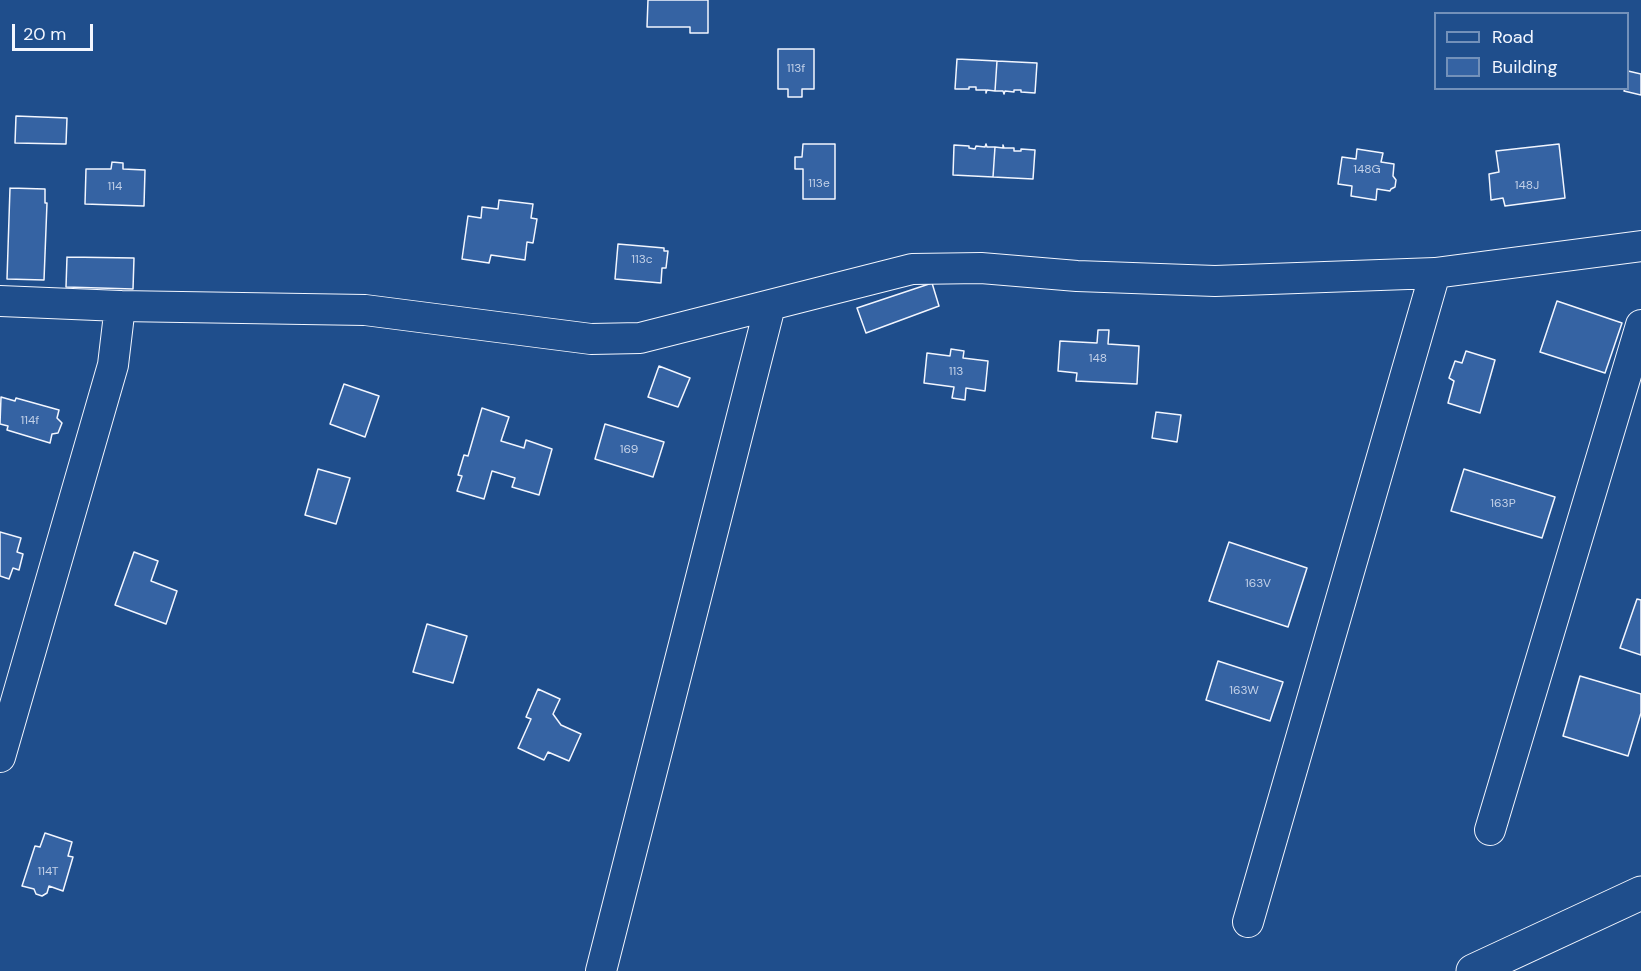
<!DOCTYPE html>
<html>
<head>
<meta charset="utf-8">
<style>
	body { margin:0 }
	#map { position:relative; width:1641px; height:971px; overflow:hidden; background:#1f4e8c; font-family:"DM Sans",sans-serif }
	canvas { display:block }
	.legend { position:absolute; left:1434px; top:12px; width:195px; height:78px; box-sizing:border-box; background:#1f4e8c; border:2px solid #7391ba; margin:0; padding:8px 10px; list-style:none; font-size:18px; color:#f2f6ff }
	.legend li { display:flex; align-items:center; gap:12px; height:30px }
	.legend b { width:30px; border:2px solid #7391ba }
	.scale { position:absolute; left:12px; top:24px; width:81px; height:27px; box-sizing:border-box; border:3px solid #f2f6ff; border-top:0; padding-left:8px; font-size:18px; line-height:21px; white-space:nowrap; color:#f2f6ff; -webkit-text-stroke:4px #1f4e8c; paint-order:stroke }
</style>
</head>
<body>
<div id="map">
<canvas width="1641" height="971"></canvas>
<ul class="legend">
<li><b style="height:8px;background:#1f4e8c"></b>Road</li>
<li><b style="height:16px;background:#3563a3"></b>Building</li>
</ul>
<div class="scale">20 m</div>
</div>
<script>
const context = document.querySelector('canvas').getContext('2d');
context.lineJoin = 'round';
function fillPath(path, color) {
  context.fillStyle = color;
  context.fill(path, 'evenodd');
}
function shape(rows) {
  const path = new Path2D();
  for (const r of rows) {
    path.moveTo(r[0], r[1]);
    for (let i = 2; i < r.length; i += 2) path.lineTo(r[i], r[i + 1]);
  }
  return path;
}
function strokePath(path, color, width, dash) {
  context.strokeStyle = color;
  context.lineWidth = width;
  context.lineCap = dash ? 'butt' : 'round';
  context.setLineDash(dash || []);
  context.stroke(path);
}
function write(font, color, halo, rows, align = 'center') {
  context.font = font + ' "DM Sans",sans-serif';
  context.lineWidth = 4.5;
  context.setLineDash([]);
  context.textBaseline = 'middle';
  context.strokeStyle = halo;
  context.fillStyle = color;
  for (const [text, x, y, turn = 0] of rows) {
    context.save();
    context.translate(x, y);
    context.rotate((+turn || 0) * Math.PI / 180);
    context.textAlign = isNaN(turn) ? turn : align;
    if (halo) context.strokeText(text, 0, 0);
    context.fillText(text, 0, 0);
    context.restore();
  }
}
const building = shape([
	[648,0,708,0,708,33,690,33,690,27,647,27,648,0],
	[778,49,814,49,814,89,802,89,802,97,788,97,788,89,778,89,778,49],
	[957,59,997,61,995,91,987,90,986,93,986,90,976,90,976,87,969,87,969,89,955,89,957,59],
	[997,61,1037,63,1035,93,1021,92,1021,90,1014,90,1014,92,1005,91,1004,94,1003,91,995,91,997,61],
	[1628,71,1641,74,1641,95,1624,91,1625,88,1628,88,1628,71],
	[16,116,67,118,66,144,15,143,16,116],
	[803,144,835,144,835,199,803,199,803,169,795,169,795,157,802,157,803,144],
	[986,144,987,147,995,147,993,177,953,175,954,145,969,146,969,148,975,149,976,146,985,147,986,144],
	[1559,144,1565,198,1505,206,1503,198,1491,200,1489,174,1499,172,1496,151,1559,144],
	[1003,145,1004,148,1014,148,1014,151,1021,151,1021,149,1035,150,1033,179,993,177,995,147,1003,148,1003,145],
	[1357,149,1383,153,1381,162,1394,164,1393,176,1396,180,1395,187,1391,189,1390,191,1377,189,1376,200,1351,196,1352,186,1338,184,1342,157,1356,159,1357,149],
	[112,162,123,163,123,169,145,170,144,206,85,204,86,169,111,169,112,162],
	[10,188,45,189,45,203,47,203,44,280,7,279,10,188],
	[499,200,533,204,531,218,537,219,533,243,527,242,525,260,491,255,489,263,462,259,468,216,481,218,482,207,498,209,499,200],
	[618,244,664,248,664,251,668,251,666,268,662,268,661,283,615,279,618,244],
	[67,257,134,258,133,289,66,287,67,257],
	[932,283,939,306,866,333,857,308,932,283],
	[1557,301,1622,323,1605,373,1540,352,1557,301],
	[1098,330,1109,330,1108,344,1139,346,1137,384,1076,381,1077,373,1058,371,1060,341,1097,343,1098,330],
	[951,349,964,351,963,358,988,361,985,391,966,388,965,400,952,398,954,387,924,383,927,353,950,356,951,349],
	[1466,351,1495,360,1480,413,1448,403,1454,381,1449,378,1455,361,1462,363,1466,351],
	[659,366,690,378,678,407,648,397,659,366],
	[344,384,379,396,365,437,330,424,344,384],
	[1,397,15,401,16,398,59,410,57,418,62,423,58,433,52,434,50,443,7,430,8,426,0,424,1,397],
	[482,408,509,417,501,441,524,448,526,440,552,449,539,495,512,487,515,478,492,471,484,499,457,491,462,476,458,475,464,455,468,456,482,408],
	[1156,412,1181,415,1177,442,1152,438,1156,412],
	[605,424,664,442,653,477,595,459,605,424],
	[318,469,350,478,336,524,305,515,318,469],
	[1464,469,1555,497,1542,538,1451,511,1464,469],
	[0,532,21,538,17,552,23,554,19,570,13,568,9,579,0,576,0,532],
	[1229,542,1307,568,1288,627,1209,601,1229,542],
	[134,552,158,561,151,581,177,591,166,624,115,605,134,552],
	[1637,599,1641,600,1641,655,1620,648,1637,599],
	[427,624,467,636,453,683,413,672,427,624],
	[1218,661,1283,682,1270,721,1206,700,1218,661],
	[1580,676,1641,694,1641,713,1628,756,1563,736,1580,676],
	[538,689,560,699,553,714,561,725,581,734,569,761,548,752,544,760,518,748,531,719,526,717,538,689],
	[45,833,72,842,68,856,73,857,63,891,49,886,47,893,42,896,36,894,34,889,22,886,35,846,40,847,45,833]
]);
const minor = shape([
	[0,301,120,306,365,310,591,339,640,338,912,269,981,268,1077,276,1215,281,1435,273,1641,246],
	[0,757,113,365,120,306],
	[1490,830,1641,325],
	[1248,922,1435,273],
	[601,971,770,306]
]);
const major = shape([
	[1473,971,1641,893]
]);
const numberNames = [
	["113f",796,69],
	["148G",1367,170],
	["113e",819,184],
	["148J",1527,186],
	["114",115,187],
	["113c",642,260],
	["148",1098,359],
	["113",956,372],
	["114f",30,421],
	["169",629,450],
	["163P",1503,504],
	["163V",1258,584],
	["163W",1244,691],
	["114T",48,872]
];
fillPath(building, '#3563a3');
strokePath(building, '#f2f6ff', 1.5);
strokePath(minor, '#f2f6ff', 32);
strokePath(major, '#f2f6ff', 35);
strokePath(minor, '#1f4e8c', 30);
strokePath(major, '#1f4e8c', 33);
write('12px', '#c3d1e8', null, numberNames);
</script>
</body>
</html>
